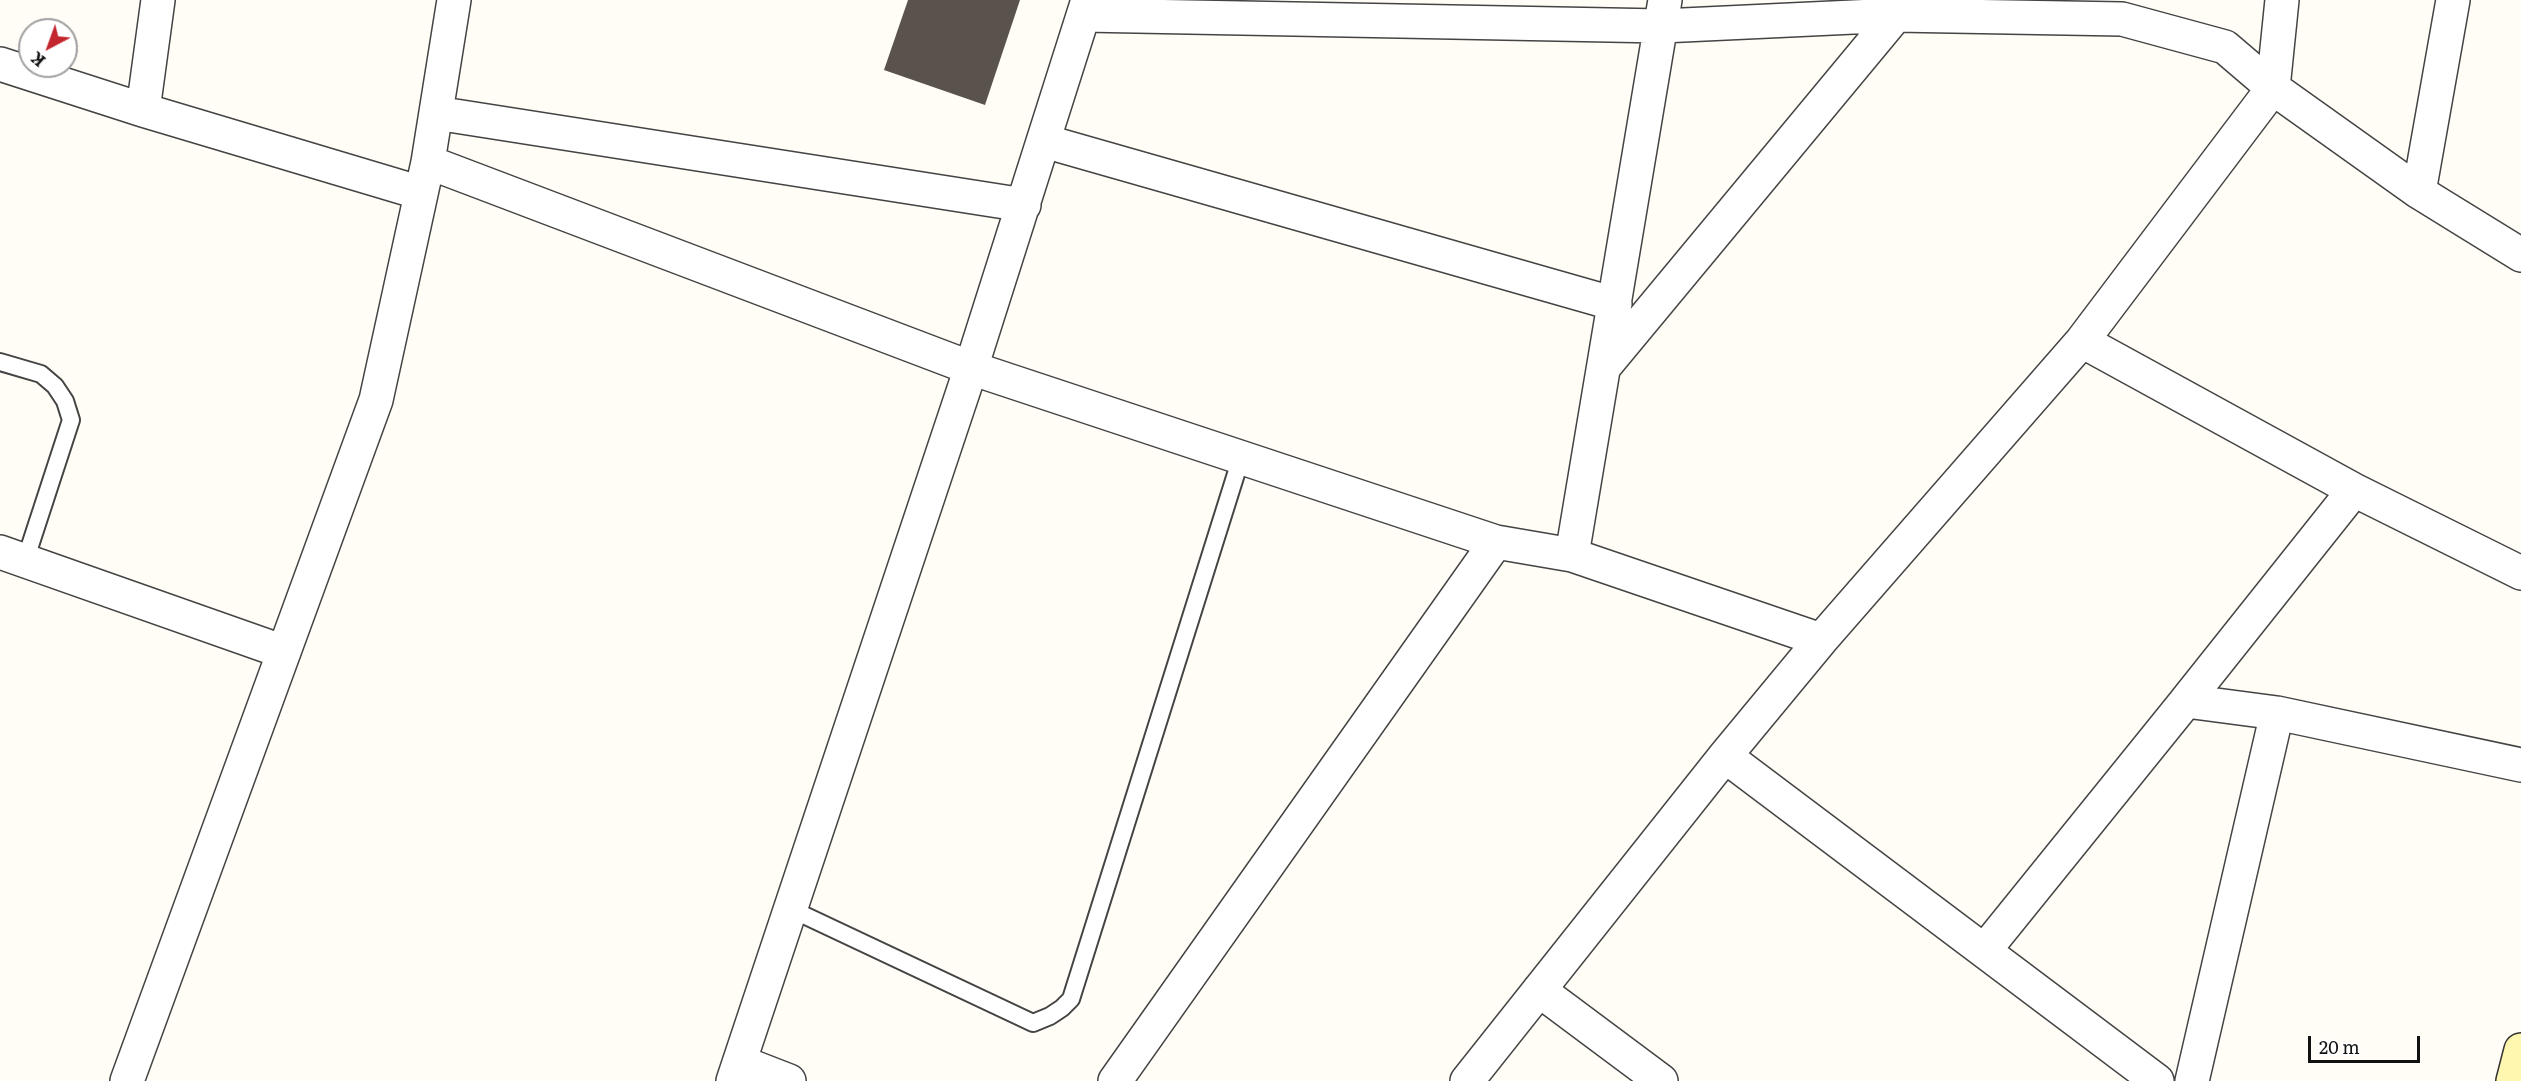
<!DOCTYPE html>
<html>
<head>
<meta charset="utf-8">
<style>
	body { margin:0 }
	#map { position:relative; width:2521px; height:1081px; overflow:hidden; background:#fffdf5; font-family:Literata,serif }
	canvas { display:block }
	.north { position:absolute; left:18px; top:18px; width:60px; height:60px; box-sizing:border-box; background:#fff; border:2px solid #a0a0a0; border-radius:50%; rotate:221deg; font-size:16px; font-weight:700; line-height:24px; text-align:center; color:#111 }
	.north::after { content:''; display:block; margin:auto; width:21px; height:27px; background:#c4262e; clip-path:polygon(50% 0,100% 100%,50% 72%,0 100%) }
	.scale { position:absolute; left:2308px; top:1036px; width:112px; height:27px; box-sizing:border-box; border:3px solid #111; border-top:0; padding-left:8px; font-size:18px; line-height:21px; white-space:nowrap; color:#111; -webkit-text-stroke:4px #fff; paint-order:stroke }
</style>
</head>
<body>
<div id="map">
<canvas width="2521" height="1081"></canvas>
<div class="north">K</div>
<div class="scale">20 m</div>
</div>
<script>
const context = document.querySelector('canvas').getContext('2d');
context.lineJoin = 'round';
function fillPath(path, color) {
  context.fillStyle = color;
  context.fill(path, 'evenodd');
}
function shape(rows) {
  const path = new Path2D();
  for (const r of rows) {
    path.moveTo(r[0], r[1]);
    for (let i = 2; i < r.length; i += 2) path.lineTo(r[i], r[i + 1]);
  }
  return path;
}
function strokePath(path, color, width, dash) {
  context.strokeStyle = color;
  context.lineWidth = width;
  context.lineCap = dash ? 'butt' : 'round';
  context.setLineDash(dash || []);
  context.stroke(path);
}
const building = shape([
	[908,0,1020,0,985,105,884,70]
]);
const lane = shape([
	[0,362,41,374,55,386,65,401,71,420,25,561],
	[791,909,1033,1023,1050,1016,1062,1008,1071,999,1241,458]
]);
const street = shape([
	[1084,15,1662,26,1896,15,2122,19,2225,47,2273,88,2419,192,2521,255],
	[0,64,143,110,421,193],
	[143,110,158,0],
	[436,113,1024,205],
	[1044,141,1615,304],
	[428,162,971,368,1496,542,1572,555,1821,640],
	[2419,192,2453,0],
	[2082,341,2354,490,2521,573],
	[1604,367,1896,15],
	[0,552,284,652],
	[1572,555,1665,0],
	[2186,701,2354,490],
	[1725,756,2157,1081],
	[1984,951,2186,701,2277,713,2521,765],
	[1539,990,1661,1081],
	[740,1062,789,1081],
	[127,1081,376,400,428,162,454,0],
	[733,1081,971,368,1088,0],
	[1115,1081,1496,542],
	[1467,1081,1725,756,1821,640,2082,341,2273,88,2282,0],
	[2192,1081,2277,713]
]);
const secondary = shape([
	[2513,1081,2521,1050]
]);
fillPath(building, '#5a524d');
strokePath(lane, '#444', 20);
strokePath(street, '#444', 36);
strokePath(secondary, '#333', 36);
strokePath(lane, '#fff', 16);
strokePath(street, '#fff', 33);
strokePath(secondary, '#fff6b0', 33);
</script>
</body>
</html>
